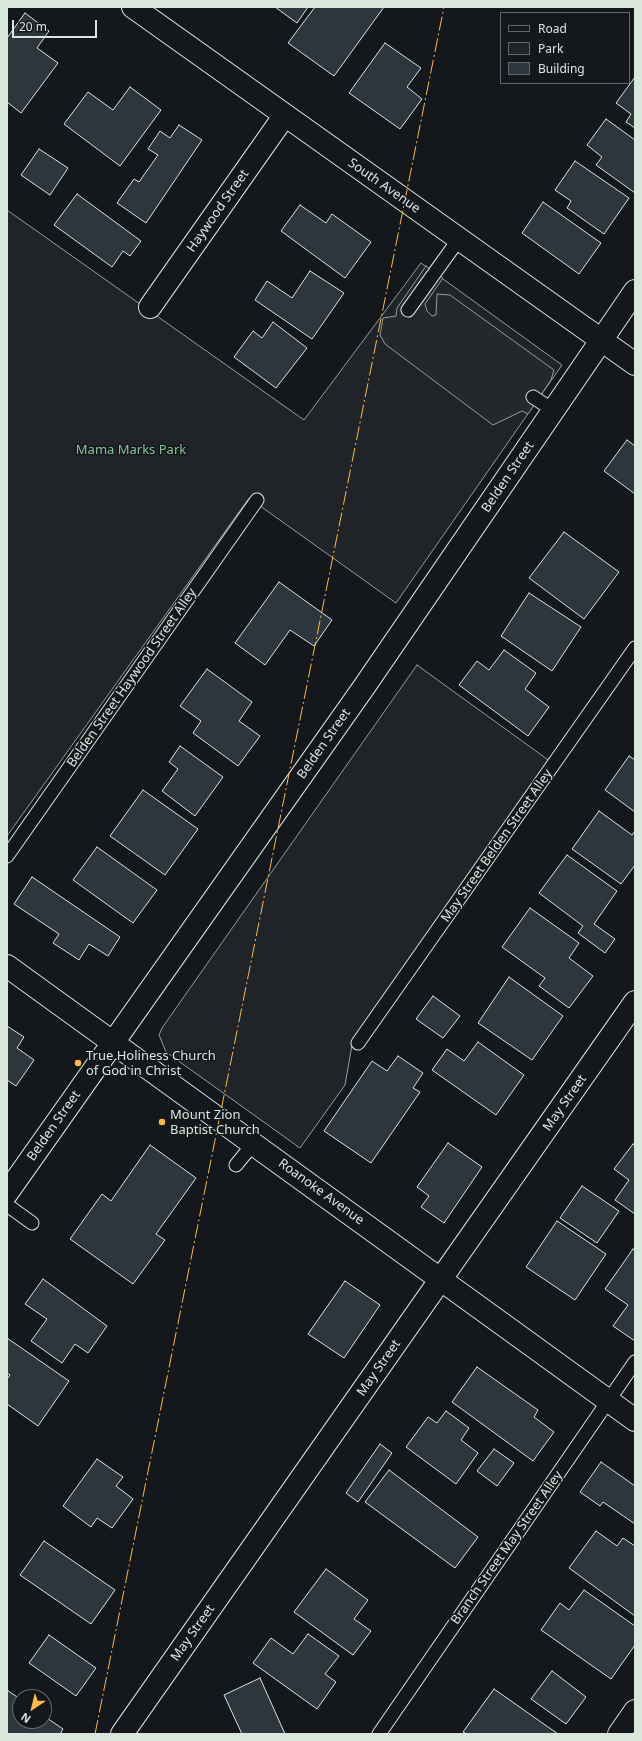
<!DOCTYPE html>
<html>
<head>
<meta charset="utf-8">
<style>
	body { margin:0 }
	#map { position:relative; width:642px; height:1741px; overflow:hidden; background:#14181c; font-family:"Noto Sans",sans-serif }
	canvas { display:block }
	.frame { position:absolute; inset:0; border:8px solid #d8e6dc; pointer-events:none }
	.legend { position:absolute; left:500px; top:12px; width:130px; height:72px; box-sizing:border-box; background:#14181c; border:1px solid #626a69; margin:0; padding:5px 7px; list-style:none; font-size:12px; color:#d8e6dc }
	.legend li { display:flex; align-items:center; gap:8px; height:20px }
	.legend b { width:20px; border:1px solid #626a69 }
	.north { position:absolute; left:12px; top:1689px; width:40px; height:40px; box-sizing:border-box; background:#14181c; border:1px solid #626a69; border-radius:50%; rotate:215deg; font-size:11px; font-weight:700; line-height:16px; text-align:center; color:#d8e6dc }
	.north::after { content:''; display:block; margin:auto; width:14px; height:18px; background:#ffb74d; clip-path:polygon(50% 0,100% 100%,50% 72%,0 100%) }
	.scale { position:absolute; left:12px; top:20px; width:85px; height:18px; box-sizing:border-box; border:2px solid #d8e6dc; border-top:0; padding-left:5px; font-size:12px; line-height:14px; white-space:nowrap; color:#d8e6dc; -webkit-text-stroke:3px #14181c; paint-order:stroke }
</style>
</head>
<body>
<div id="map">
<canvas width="642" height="1741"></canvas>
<div class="frame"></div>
<ul class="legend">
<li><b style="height:5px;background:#14181c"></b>Road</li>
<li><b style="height:11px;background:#202428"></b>Park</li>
<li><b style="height:11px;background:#2c363c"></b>Building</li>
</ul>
<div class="north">N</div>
<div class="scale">20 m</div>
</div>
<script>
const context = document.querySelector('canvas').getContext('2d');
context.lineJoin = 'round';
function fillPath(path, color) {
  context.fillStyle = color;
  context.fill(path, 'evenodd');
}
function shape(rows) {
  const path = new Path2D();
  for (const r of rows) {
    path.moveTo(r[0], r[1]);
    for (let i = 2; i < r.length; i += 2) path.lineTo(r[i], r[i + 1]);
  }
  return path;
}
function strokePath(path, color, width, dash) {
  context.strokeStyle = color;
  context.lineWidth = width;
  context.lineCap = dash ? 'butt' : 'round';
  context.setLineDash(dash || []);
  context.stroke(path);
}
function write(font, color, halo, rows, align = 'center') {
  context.font = font + ' "Noto Sans",sans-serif';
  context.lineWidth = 3;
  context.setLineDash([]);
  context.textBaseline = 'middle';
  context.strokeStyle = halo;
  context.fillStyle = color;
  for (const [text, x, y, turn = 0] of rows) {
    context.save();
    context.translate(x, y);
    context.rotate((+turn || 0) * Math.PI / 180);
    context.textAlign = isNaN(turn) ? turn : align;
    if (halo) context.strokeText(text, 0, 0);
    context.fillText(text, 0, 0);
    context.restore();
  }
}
const green = shape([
	[7,210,304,420,421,263,562,365,396,603,249,498,7,836,7,210],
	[417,665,551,762,353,1039,345,1085,300,1148,166,1052,159,1035,162,1028,417,665]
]);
const parking = shape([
	[426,266,443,278,425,304,427,311,432,316,436,315,437,294,450,295,554,370,551,380,528,414,522,411,493,425,385,344,380,335,383,318,396,316,397,308,426,266]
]);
const building = shape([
	[275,7,308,7,297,23,275,7],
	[315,7,384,7,334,76,288,43,315,7],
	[25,13,49,31,37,48,58,63,21,113,7,102,7,38,25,13],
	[385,43,421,68,407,87,422,99,400,129,349,93,385,43],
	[635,77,635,128,626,122,631,114,616,103,635,77],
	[130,87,161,110,120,166,64,124,88,92,113,110,130,87],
	[606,119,635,140,635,193,596,165,602,157,587,145,606,119],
	[179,125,202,140,146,223,117,203,134,179,139,182,158,155,148,149,160,131,170,138,179,125],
	[39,149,68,168,50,195,21,175,39,149],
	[575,161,629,198,604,234,567,208,571,201,555,190,575,161],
	[77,194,141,241,130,256,123,251,112,267,54,225,77,194],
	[543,202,601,243,579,274,522,233,543,202],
	[300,205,326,223,332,214,371,242,345,278,281,231,300,205],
	[310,271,344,293,312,339,255,300,267,281,292,298,310,271],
	[273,322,307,348,276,388,234,357,253,331,262,338,273,322],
	[627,440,635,446,635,494,604,471,627,440],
	[564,532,619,572,584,619,529,578,564,532],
	[279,582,332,620,314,646,290,630,265,665,235,643,279,582],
	[529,593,581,627,552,671,501,636,529,593],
	[504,650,536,673,525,689,549,707,528,736,459,685,477,661,489,670,504,650],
	[207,669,252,702,239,721,260,736,238,766,193,733,201,721,180,706,207,669],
	[180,746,223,777,195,816,162,791,178,769,169,762,180,746],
	[629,756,635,760,635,812,605,790,629,756],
	[143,790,198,829,165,875,110,836,143,790],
	[599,811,632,835,635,831,635,865,621,884,572,849,599,811],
	[97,847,157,890,133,923,73,880,97,847],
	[567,855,617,891,594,924,615,939,605,953,578,933,583,926,539,893,567,855],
	[32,877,120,937,108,956,89,944,79,960,53,943,59,934,14,904,32,877],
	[530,908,579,943,569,958,593,976,569,1008,539,986,545,978,502,947,530,908],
	[509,977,563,1016,532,1060,478,1023,509,977],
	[433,996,460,1016,443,1038,416,1019,433,996],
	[7,1026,24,1037,17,1048,34,1060,16,1086,7,1080,7,1026],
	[478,1042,524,1075,496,1115,432,1070,447,1049,464,1061,478,1042],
	[398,1056,423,1073,413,1088,420,1092,371,1163,324,1131,372,1061,387,1071,398,1056],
	[448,1143,482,1167,444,1223,421,1207,429,1196,417,1187,448,1143],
	[633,1144,635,1145,635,1214,615,1200,629,1180,614,1169,633,1144],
	[150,1145,196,1178,156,1234,165,1240,133,1284,70,1239,102,1194,111,1201,150,1145],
	[582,1186,619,1211,597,1243,560,1218,582,1186],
	[557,1221,606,1254,575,1300,526,1267,557,1221],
	[633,1249,635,1250,635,1341,613,1326,628,1305,605,1289,633,1249],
	[43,1279,107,1326,88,1353,75,1344,62,1363,31,1341,47,1319,25,1304,43,1279],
	[345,1281,380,1305,344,1358,308,1334,345,1281],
	[7,1338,69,1381,38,1426,7,1404,7,1379,10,1375,7,1373,7,1338],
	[477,1367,538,1410,534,1417,554,1432,533,1461,452,1402,477,1367],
	[446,1411,469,1428,461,1440,478,1453,456,1484,406,1447,428,1417,437,1423,446,1411],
	[380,1444,392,1453,358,1502,346,1493,380,1444],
	[494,1449,514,1463,497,1486,477,1471,494,1449],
	[97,1459,123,1477,116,1486,133,1499,112,1528,97,1518,91,1527,63,1506,97,1459],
	[601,1462,635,1486,635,1524,603,1502,600,1506,580,1492,601,1462],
	[389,1470,478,1537,455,1568,365,1502,389,1470],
	[596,1531,617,1546,623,1538,635,1546,635,1616,569,1568,596,1531],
	[44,1541,115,1590,91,1624,20,1575,44,1541],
	[326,1569,368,1600,354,1619,371,1631,353,1655,294,1612,326,1569],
	[584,1590,635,1626,635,1645,611,1679,541,1630,560,1603,569,1610,584,1590],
	[308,1634,339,1656,325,1674,336,1682,317,1709,253,1663,271,1638,293,1654,308,1634],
	[49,1635,96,1668,76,1696,29,1663,49,1635],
	[552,1671,586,1697,566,1724,531,1699,552,1671],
	[260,1678,285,1734,242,1734,224,1695,260,1678],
	[494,1689,558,1734,467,1734,463,1732,494,1689],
	[7,1690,20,1699,20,1721,44,1721,44,1716,63,1729,60,1734,7,1734,7,1690]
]);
const service = shape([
	[408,310,459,239],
	[533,397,553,410],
	[7,856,257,500],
	[358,1043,635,648],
	[236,1165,254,1143],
	[7,1205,32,1223],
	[379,1734,635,1362]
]);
const minor = shape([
	[133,7,635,364],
	[150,307,285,115],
	[7,966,635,1420],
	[7,1193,364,687,635,291],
	[122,1734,635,1002],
	[619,1734,635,1711]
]);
const power = shape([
	[95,1734,444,7]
]);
const markers = [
	[78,1063,4,"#ffb74d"],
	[162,1122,4,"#ffb74d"]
];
const streetNames = [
	["South Avenue",384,186,35],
	["Haywood Street",218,211,-55],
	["Belden Street",508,477,-56],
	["Belden Street Haywood Street Alley",132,678,-55],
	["Belden Street",324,744,-55],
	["May Street Belden Street Alley",497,846,-55],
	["May Street",565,1103,-55],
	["Belden Street",54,1126,-55],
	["Roanoke Avenue",321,1192,36],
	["May Street",379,1368,-55],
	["Branch Street May Street Alley",507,1548,-55],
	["May Street",193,1633,-55]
];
const parkNames = [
	["Mama Marks Park",131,450]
];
const poiNames = [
	["True Holiness Church",86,1056],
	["of God in Christ",86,1071],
	["Mount Zion",170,1115],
	["Baptist Church",170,1130]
];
fillPath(green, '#202428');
strokePath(green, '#939e99', 1);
fillPath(parking, '#24282b');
strokePath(parking, '#939e99', 1);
fillPath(building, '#2c363c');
strokePath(building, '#d8e6dc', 1);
strokePath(service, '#d8e6dc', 15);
strokePath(minor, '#d8e6dc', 24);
strokePath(service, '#14181c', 13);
strokePath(minor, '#14181c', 22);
strokePath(power, '#ffb74d', 1, [14, 3, 2, 3]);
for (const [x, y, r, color] of markers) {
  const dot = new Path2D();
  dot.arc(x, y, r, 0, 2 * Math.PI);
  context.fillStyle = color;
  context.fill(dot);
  strokePath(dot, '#14181c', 1.5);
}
write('13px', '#d8e6dc', '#14181c', streetNames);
write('13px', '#8ac095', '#14181c', parkNames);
write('13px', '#d8e6dc', '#14181c', poiNames, 'left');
</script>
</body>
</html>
